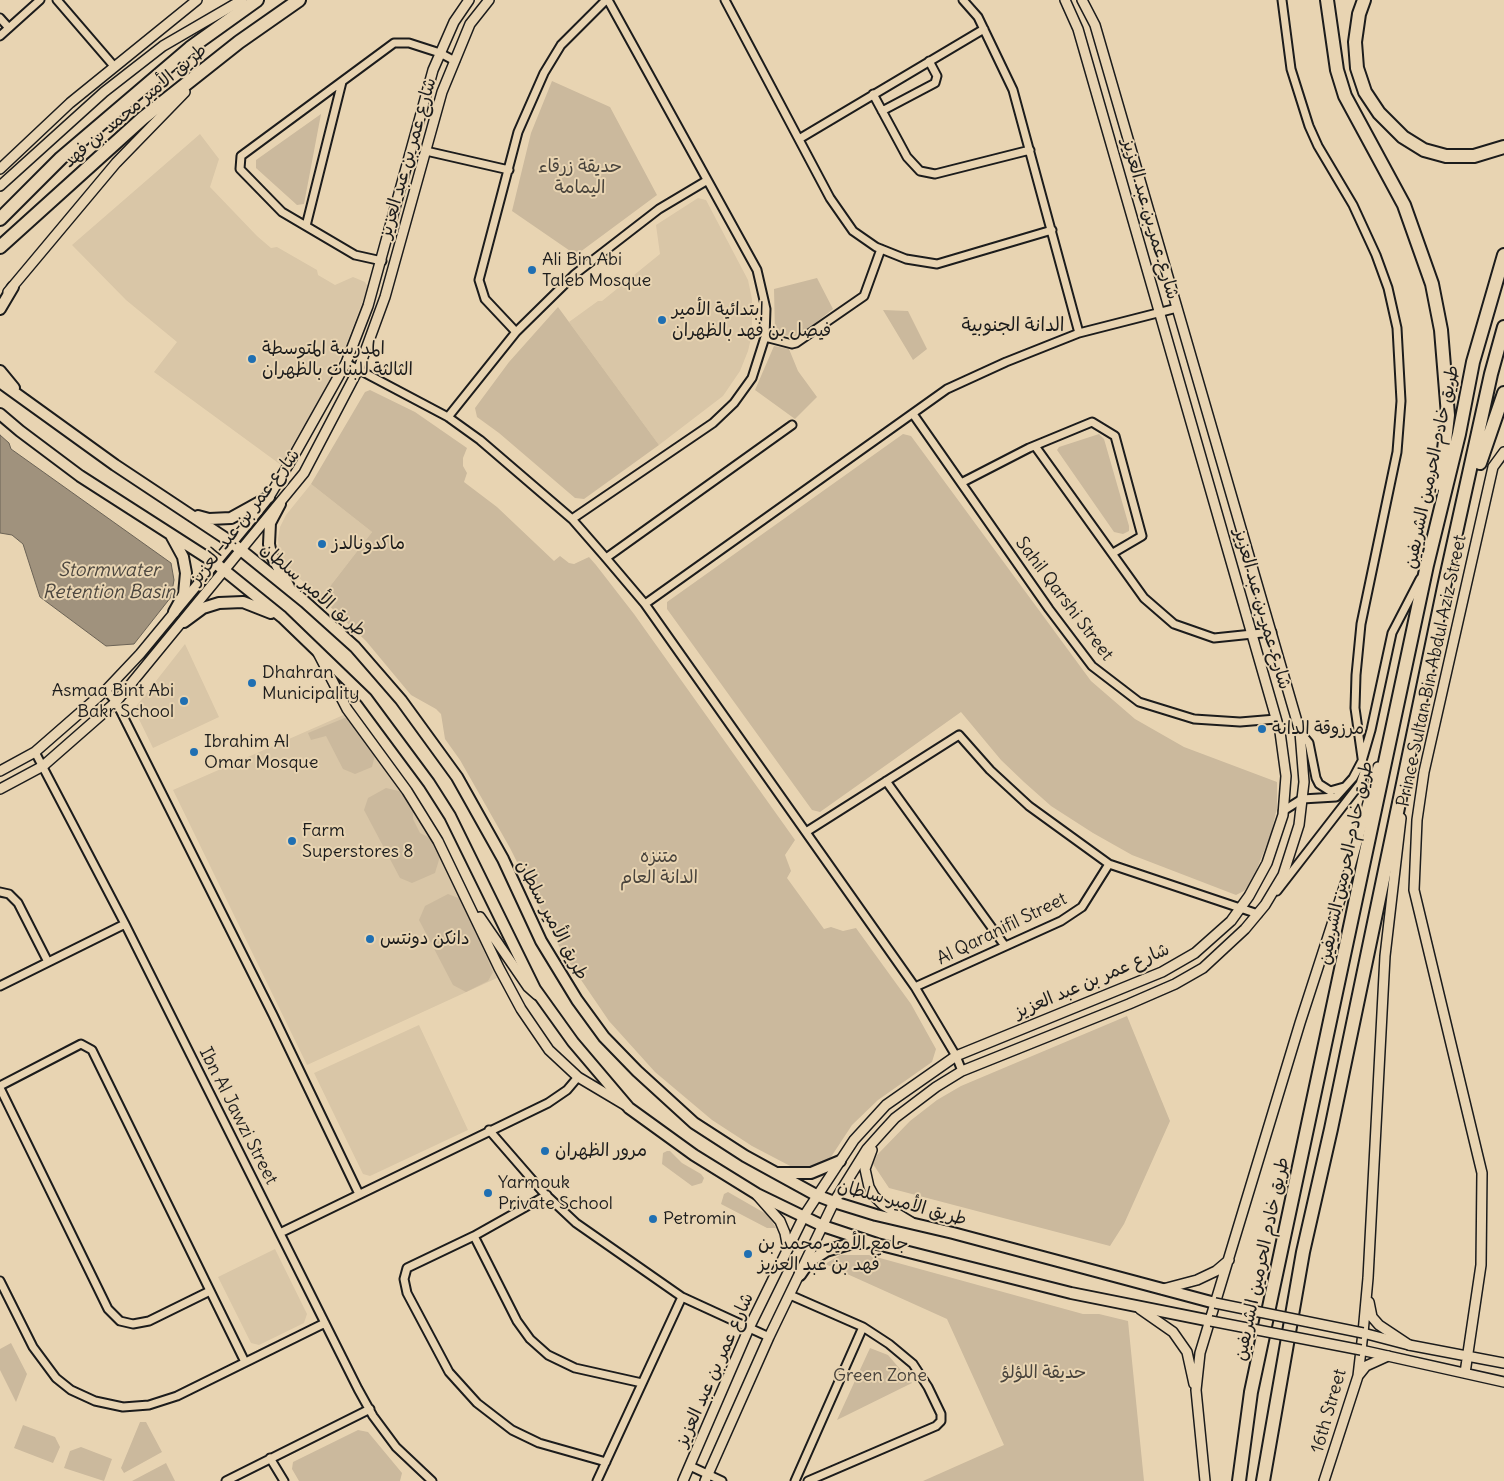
<!DOCTYPE html>
<html>
<head>
<meta charset="utf-8">
<style>
	body { margin:0 }
	canvas { display:block; background:#e8d4b2 }
</style>
</head>
<body>
<canvas width="1504" height="1481"></canvas>
<script>
const context = document.querySelector('canvas').getContext('2d');
context.lineJoin = 'round';
function fillPath(path, color) {
  context.fillStyle = color;
  context.fill(path, 'evenodd');
}
function shape(rows) {
  const path = new Path2D();
  for (const r of rows) {
    path.moveTo(r[0], r[1]);
    for (let i = 2; i < r.length; i += 2) path.lineTo(r[i], r[i + 1]);
  }
  return path;
}
function strokePath(path, color, width, dash) {
  context.strokeStyle = color;
  context.lineWidth = width;
  context.lineCap = dash ? 'butt' : 'round';
  context.setLineDash(dash || []);
  context.stroke(path);
}
function write(font, color, halo, rows, align = 'center') {
  context.font = font + ' Delius,"Playpen Sans Arabic",sans-serif';
  context.lineWidth = 4;
  context.setLineDash([]);
  context.textBaseline = 'middle';
  context.strokeStyle = halo;
  context.fillStyle = color;
  for (const [text, x, y, turn = 0] of rows) {
    context.save();
    context.translate(x, y);
    context.rotate((+turn || 0) * Math.PI / 180);
    context.textAlign = isNaN(turn) ? turn : align;
    if (halo) context.strokeText(text, 0, 0);
    context.fillText(text, 0, 0);
    context.restore();
  }
}
const built = shape([
	[200,134,219,159,210,187,257,236,271,248,277,247,317,270,318,275,335,285,353,277,365,282,368,287,346,345,324,391,281,465,154,372,177,342,126,300,72,245],
	[698,198,706,200,748,280,752,299,752,334,748,351,740,371,723,396,659,445,569,322,598,301,602,301,660,254,656,225],
	[311,484,372,532,321,598,286,566,279,553,278,539,280,527,286,515],
	[185,644,219,717,153,748,134,709],
	[348,713,416,809,441,853,497,978,307,1065,173,790],
	[419,1025,468,1130,370,1176,363,1174,314,1073],
	[275,1249,307,1314,304,1323,259,1345,251,1343,218,1277]
]);
const green = shape([
	[552,81,610,107,657,195,576,255,512,211,531,133],
	[321,114,304,204,297,205,256,168,256,160],
	[817,278,833,309,798,337,775,334,774,289],
	[558,307,659,445,584,499,575,498,499,433,477,417,475,408,509,362],
	[883,310,908,311,927,349,913,360],
	[774,346,789,349,798,371,817,397,795,419,755,390],
	[370,390,415,412,467,448,463,458,463,466,467,473,464,482,497,507,554,561,560,556,569,563,574,564,589,557,596,565,634,614,795,840,785,855,791,871,787,878,824,929,831,927,843,931,856,928,911,1004,936,1049,932,1062,878,1100,852,1125,831,1157,823,1163,805,1169,794,1168,752,1146,712,1120,655,1072,609,1021,562,952,510,848,460,760,445,739,441,714,436,709,411,695,366,641,321,598,372,532,311,484,365,392],
	[903,434,911,436,1091,681,1135,719,1184,747,1277,782,1277,808,1271,834,1252,881,1244,891,1236,895,1132,855,1093,833,1051,806,1024,782,1001,760,961,712,820,812,812,810,667,609,667,602],
	[1099,434,1104,439,1129,526,1129,531,1123,534,1114,532,1057,450,1059,447],
	[347,717,375,755,372,767,355,774,343,769,326,736,311,740,308,733],
	[386,788,403,792,413,807,413,819,420,833,432,839,441,853,435,873,412,883,400,878,364,810,368,798],
	[448,894,461,899,493,972,488,981,466,992,453,985,419,920,425,906],
	[1127,1016,1170,1121,1124,1224,1110,1246,889,1188,873,1164,877,1155,910,1121,937,1100,961,1086],
	[667,1151,670,1151,682,1163,701,1174,704,1178,702,1183,692,1186,662,1164,663,1153],
	[728,1192,768,1215,776,1228,767,1228,721,1204,724,1194],
	[840,1255,869,1255,1083,1314,1099,1314,1128,1321,1144,1481,923,1481,1004,1445,947,1319,825,1264],
	[11,1343,27,1374,16,1402,0,1370,0,1349],
	[870,1348,888,1355,912,1383,837,1420],
	[140,1422,146,1422,162,1452,124,1473,121,1468],
	[23,1425,55,1437,60,1447,53,1463,14,1448],
	[358,1430,368,1432,402,1473,400,1481,299,1481,292,1469,293,1462],
	[81,1447,112,1459,104,1481,64,1468,70,1451],
	[166,1463,175,1481,132,1481]
]);
const water = shape([
	[0,435,9,443,11,449,171,563,174,580,171,597,134,644,106,646,40,597,23,544,12,535,0,533,0,435]
]);
const minor = shape([
	[57,0,113,65],
	[725,0,830,198,853,231,876,247,906,259,937,264,1052,230],
	[963,0,978,17,1013,90,1079,333],
	[0,18,9,28],
	[0,36,40,0],
	[873,94,907,157,920,171,935,174,1030,150],
	[882,111,935,83,937,76,929,61],
	[799,139,984,29],
	[426,151,509,170],
	[306,226,342,82],
	[382,261,355,255,282,212,240,169,241,156,394,43,409,43,440,53,455,61],
	[516,332,485,299,479,280,518,132,544,73,561,45,606,0],
	[765,337,792,344,796,343,864,296,881,249],
	[346,363,448,417,480,440,572,519,606,558,645,604,915,987,956,1056,962,1071],
	[913,414,1049,609,1092,666,1139,702,1194,719,1240,722,1276,719],
	[448,417,516,332,575,274,659,209,706,181],
	[1035,446,1144,598,1174,624,1214,638,1272,632],
	[961,483,1029,448,1092,422,1115,436,1142,536,1113,553],
	[572,519,713,423,734,403,752,378,765,337,766,309,757,270,608,0],
	[606,558,792,425],
	[645,604,947,389,1006,362,1079,333,1177,308],
	[106,690,116,702,273,1015,359,1194],
	[1300,732,1309,743,1316,778,1319,784,1330,791,1344,787],
	[35,752,125,924,358,1389,373,1416,396,1447,432,1481],
	[886,781,1005,946],
	[1283,811,1302,799,1336,797,1353,778,1362,761,1371,730,1392,633,1420,579],
	[806,832,959,735,990,770,1029,806,1109,864,1258,914],
	[1277,891,1360,784,1364,772,1355,708,1356,675,1361,624,1397,452,1401,401,1397,328,1388,288,1376,255,1353,205,1318,146,1309,126,1291,69,1282,0],
	[0,892,9,894,18,903,48,962],
	[0,986,125,924],
	[915,987,1061,921,1082,907,1109,864],
	[0,1086,81,1044,92,1050,245,1362],
	[0,1088,108,1309,120,1321,133,1324,149,1321,210,1291],
	[489,1130,542,1191,576,1223,682,1297,769,1337],
	[547,1195,474,1236,407,1268,404,1279,407,1293,449,1372,477,1403,512,1430,539,1443,606,1462],
	[280,1233,548,1103,567,1090,578,1077],
	[474,1236,517,1321,530,1339,548,1355,575,1368,642,1383],
	[0,1281,33,1347,56,1378,71,1390,95,1401,123,1407,149,1405,177,1396,325,1323],
	[790,1295,863,1327,889,1344,913,1364,928,1387,941,1414,941,1421,936,1426,808,1481],
	[270,1458,284,1481],
	[690,1466,722,1481],
	[226,1481,370,1409],
	[597,1481,682,1297],
	[795,1481,863,1327]
]);
const tertiary = shape([
	[0,169,70,103,197,0],
	[318,653,347,709,407,791,438,841,499,968,521,1009,549,1050,578,1077,625,1105],
	[0,771,35,752,106,690,140,654,250,521,269,497,296,452,346,363,368,306,433,70,454,22,469,0],
	[0,789,43,766,116,702,304,473,359,368,385,297,442,92,470,24,489,0],
	[480,917,528,987,537,995],
	[872,1150,865,1169,869,1187,874,1196,883,1205,911,1222],
	[757,1195,780,1221,785,1233,788,1249],
	[1363,1333,1409,1345,1504,1363],
	[1361,1350,1504,1382],
	[1465,1373,1481,1265,1482,1173,1414,890,1417,820,1424,772,1493,467,1504,452],
	[683,1481,749,1328,804,1216,854,1140,886,1105,956,1056,1162,972,1195,953,1231,921,1249,896,1267,863,1283,815,1286,776,1280,732,1078,29,1065,0],
	[705,1481,769,1337,834,1202,867,1149,884,1130,895,1118,936,1087,962,1071,1129,1004,1175,984,1203,968,1245,929,1265,905,1283,875,1299,825,1304,782,1300,732,1095,25,1082,0]
]);
const secondary = shape([
	[0,186,104,92,163,46,242,0],
	[8,292,116,163,185,92],
	[1163,1289,1197,1280,1216,1271,1229,1260],
	[1369,1302,1372,1317,1379,1325,1409,1345],
	[1140,1309,1173,1332,1187,1352,1194,1384],
	[1358,1376,1366,1366,1388,1356],
	[1205,1481,1196,1390,1200,1353,1300,1023,1347,878,1378,767],
	[1324,1481,1358,1376,1363,1333,1368,1278,1385,956,1401,818]
]);
const primary = shape([
	[0,309,13,287],
	[0,371,14,388],
	[0,382,115,465,231,542,305,602,355,647,401,700,457,777,503,859,541,941,577,1000,604,1037,637,1071,694,1123,745,1156,816,1195,834,1202,876,1215,953,1233,1215,1303],
	[0,414,20,431,80,476,214,562,282,617,366,698,429,783,450,816,535,989,573,1042,629,1108,694,1155,757,1194,823,1226,877,1244,1071,1293,1211,1321],
	[280,504,270,523,269,544,271,554,289,587],
	[198,516,209,519,231,518,269,497],
	[171,535,183,557,186,573,184,594,174,612],
	[184,622,203,608,219,603,243,602,271,613],
	[778,1173,811,1173,840,1161],
	[800,1275,809,1262,826,1251,853,1243,865,1243]
]);
const motorway = shape([
	[1327,0,1337,70,1345,96,1404,205,1432,284,1441,330,1448,415,1440,484],
	[1364,0,1359,14,1355,42,1357,68,1365,92,1379,113,1403,137,1424,150,1446,156,1474,156,1504,147],
	[0,219,61,158,190,48,257,0],
	[0,247,143,118,239,42,299,0],
	[1480,463,1504,393],
	[1239,1481,1251,1392,1427,565,1459,434,1473,362,1504,255],
	[1263,1481,1303,1252,1331,1129,1444,587,1491,374,1504,327]
]);
const tertiaryBridge = shape([
	[1215,1303,1363,1333],
	[1211,1321,1361,1350]
]);
const markers = [
	[532,270,5,"#1f6fb2"],
	[662,320,5,"#1f6fb2"],
	[252,359,5,"#1f6fb2"],
	[322,544,5,"#1f6fb2"],
	[252,683,5,"#1f6fb2"],
	[184,701,5,"#1f6fb2"],
	[1262,729,5,"#1f6fb2"],
	[194,752,5,"#1f6fb2"],
	[292,841,5,"#1f6fb2"],
	[370,939,5,"#1f6fb2"],
	[545,1151,5,"#1f6fb2"],
	[488,1193,5,"#1f6fb2"],
	[653,1219,5,"#1f6fb2"],
	[748,1254,5,"#1f6fb2"]
];
const streetNames = [
	["طريق الأمير محمد بن فهد",135,106,-40],
	["شارع عمر بن عبد العزيز",408,158,-74],
	["شارع عمر بن عبد العزيز",1150,219,74],
	["طريق خادم الحرمين الشريفين",1432,467,-78],
	["شارع عمر بن عبد العزيز",245,517,-52],
	["طريق الأمير سلطان",313,590,41],
	["Sahil Qarshi Street",1064,599,53],
	["شارع عمر بن عبد العزيز",1262,609,74],
	["Prince Sultan Bin Abdul Aziz Street",1432,671,-78],
	["طريق خادم الحرمين الشريفين",1346,863,-78],
	["طريق الأمير سلطان",552,920,62],
	["Al Qaranifil Street",1002,929,-26],
	["شارع عمر بن عبد العزيز",1092,981,-23],
	["Ibn Al Jawzi Street",238,1116,63],
	["طريق الأمير سلطان",902,1203,15],
	["طريق خادم الحرمين الشريفين",1262,1259,-78],
	["شارع عمر بن عبد العزيز",715,1370,-66],
	["16th Street",1329,1411,-74]
];
const parkNames = [
	["حديقة زرقاء",580,167],
	["اليمامة",580,188],
	["متنزه",659,857],
	["الدانة العام",659,878],
	["حديقة اللؤلؤ",1044,1373],
	["Green Zone",880,1376]
];
const poiNames = [
	["Ali Bin Abi",542,260],
	["Taleb Mosque",542,281],
	["ابتدائية الأمير",672,310],
	["فيصل بن فهد بالظهران",672,331],
	["المدرسة المتوسطة",262,349],
	["الثالثة للبنات بالظهران",262,370],
	["ماكدونالدز",332,544],
	["Dhahran",262,673],
	["Municipality",262,694],
	["Asmaa Bint Abi",174,691,"right"],
	["Bakr School",174,712,"right"],
	["مرزوقة الدانة",1272,729],
	["Ibrahim Al",204,742],
	["Omar Mosque",204,763],
	["Farm",302,831],
	["Superstores 8",302,852],
	["دانكن دونتس",380,939],
	["مرور الظهران",555,1151],
	["Yarmouk",498,1183],
	["Private School",498,1204],
	["Petromin",663,1219],
	["جامع الأمير محمد بن",758,1244],
	["فهد بن عبد العزيز",758,1265]
];
const neighbourhoodNames = [
	["الدانة الجنوبية",1013,326]
];
const waterNames = [
	["Stormwater",109,571],
	["Retention Basin",109,593]
];
fillPath(built, '#d9c6a7');
fillPath(green, '#cbb99d');
fillPath(water, '#a0927d');
strokePath(water, '#6b6356', 1);
strokePath(minor, '#1c1c1c', 11);
strokePath(tertiary, '#1c1c1c', 12);
strokePath(secondary, '#1c1c1c', 12);
strokePath(primary, '#1c1c1c', 14);
strokePath(motorway, '#1c1c1c', 16);
strokePath(minor, '#e8d4b2', 7);
strokePath(tertiary, '#e8d4b2', 9);
strokePath(secondary, '#e8d4b2', 9);
strokePath(primary, '#e8d4b2', 10);
strokePath(motorway, '#e8d4b2', 12);
strokePath(tertiaryBridge, '#1c1c1c', 12, []);
strokePath(tertiaryBridge, '#e8d4b2', 9);
for (const [x, y, r, color] of markers) {
  const dot = new Path2D();
  dot.arc(x, y, r, 0, 2 * Math.PI);
  context.fillStyle = color;
  context.fill(dot);
  strokePath(dot, '#e8d4b2', 2);
}
write('18px', '#1c1c1c', '#e8d4b2', streetNames);
write('18px', '#48433c', '#e8d4b2', parkNames);
write('18px', '#1c1c1c', '#e8d4b2', poiNames, 'left');
write('19px', '#1c1c1c', '#e8d4b2', neighbourhoodNames);
write('italic 19px', '#4a453e', '#e8d4b2', waterNames);
</script>
</body>
</html>
